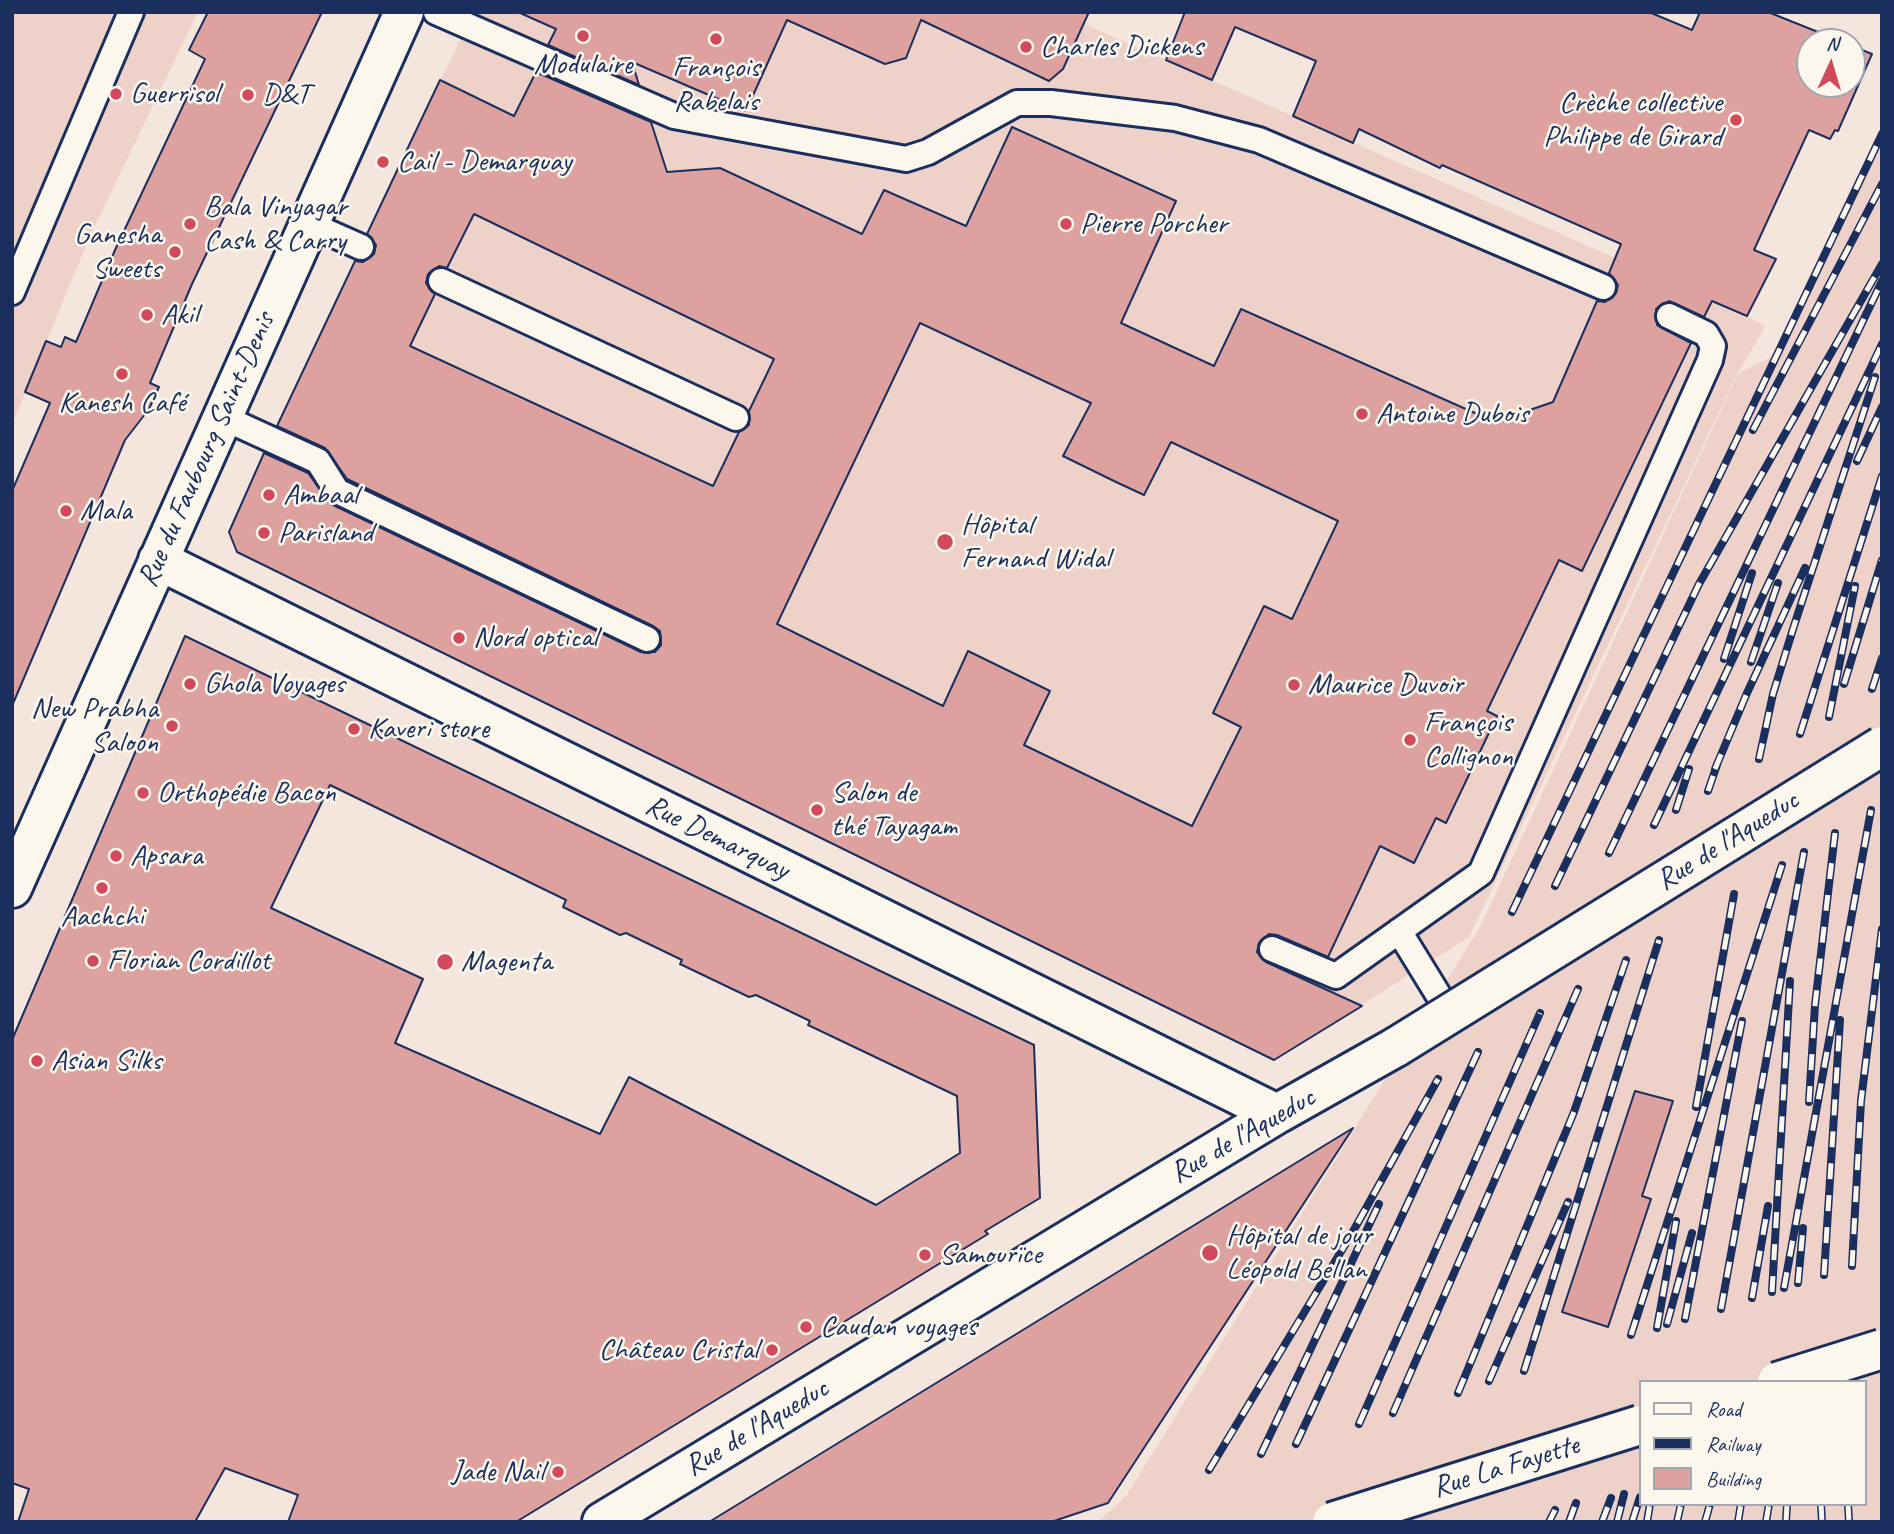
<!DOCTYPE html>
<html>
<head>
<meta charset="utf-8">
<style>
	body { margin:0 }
	#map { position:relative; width:1894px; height:1534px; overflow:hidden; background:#f5e6dd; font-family:Caveat,sans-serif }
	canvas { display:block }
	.frame { position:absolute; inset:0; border:14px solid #1b2f5e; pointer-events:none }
	.legend { position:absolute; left:1639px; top:1380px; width:228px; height:126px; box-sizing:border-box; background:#fbf7ec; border:2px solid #a1a7b3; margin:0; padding:9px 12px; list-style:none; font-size:21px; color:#1b2f5e }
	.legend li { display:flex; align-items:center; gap:14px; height:35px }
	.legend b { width:35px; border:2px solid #a1a7b3 }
	.north { position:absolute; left:1796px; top:28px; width:70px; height:70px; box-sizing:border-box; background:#fbf7ec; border:2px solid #a1a7b3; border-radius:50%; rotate:4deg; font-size:19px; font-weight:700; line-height:28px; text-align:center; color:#1b2f5e }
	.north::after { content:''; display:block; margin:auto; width:24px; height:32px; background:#d1495b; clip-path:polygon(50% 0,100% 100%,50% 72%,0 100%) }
</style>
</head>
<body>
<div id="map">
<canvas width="1894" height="1534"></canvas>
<div class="frame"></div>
<ul class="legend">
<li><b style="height:9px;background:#fbf7ec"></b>Road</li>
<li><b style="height:9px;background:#1b2f5e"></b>Railway</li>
<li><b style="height:19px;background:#dda29f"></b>Building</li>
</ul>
<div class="north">N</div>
</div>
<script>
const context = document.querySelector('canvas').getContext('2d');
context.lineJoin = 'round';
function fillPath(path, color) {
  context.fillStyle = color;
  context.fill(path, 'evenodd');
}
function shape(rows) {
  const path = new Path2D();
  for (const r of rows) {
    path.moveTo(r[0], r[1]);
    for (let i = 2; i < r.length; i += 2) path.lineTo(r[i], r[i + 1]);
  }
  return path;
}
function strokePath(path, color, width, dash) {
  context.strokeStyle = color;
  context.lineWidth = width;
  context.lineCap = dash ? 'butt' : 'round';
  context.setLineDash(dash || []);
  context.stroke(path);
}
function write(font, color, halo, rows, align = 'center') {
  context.font = font + ' Caveat,sans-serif';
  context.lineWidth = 5;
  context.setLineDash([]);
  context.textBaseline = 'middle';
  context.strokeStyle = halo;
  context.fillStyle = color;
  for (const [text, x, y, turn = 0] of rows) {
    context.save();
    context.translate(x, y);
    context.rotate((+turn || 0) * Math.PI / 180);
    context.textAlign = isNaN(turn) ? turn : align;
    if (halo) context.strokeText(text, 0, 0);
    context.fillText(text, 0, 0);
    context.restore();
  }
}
const built = shape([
	[12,12,198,12,90,236,12,425],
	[473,12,1057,12,1747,316,1765,327,1737,374,1469,937,1274,1060,237,552,229,532],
	[1882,125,1882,1522,1098,1522,1126,1496,1480,927,1738,374,1782,351],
	[1640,1382,1864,1382,1864,1504,1640,1504]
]);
const building = shape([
	[208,12,322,12,192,284,150,383,159,387,149,409,125,440,12,706,12,491,50,403,25,392,46,341,61,347,65,337,76,342,115,250,205,59,189,50,208,12],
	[518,12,1089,12,1063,69,1049,81,921,20,906,58,885,64,787,20,746,111,632,62,639,85,548,45,556,29,518,12],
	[1185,12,1649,12,1692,30,1700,12,1768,12,1843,42,1810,42,1810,84,1852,84,1852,46,1872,54,1838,131,1835,130,1830,139,1809,130,1754,250,1776,259,1747,316,1712,301,1704,317,1669,301,1656,309,1657,325,1691,343,1582,571,1559,560,1487,711,1497,716,1446,823,1436,818,1414,863,1380,846,1328,957,1277,935,1269,934,1259,943,1257,952,1266,962,1362,1006,1274,1060,237,552,229,532,264,453,308,473,331,504,641,652,655,652,661,645,660,631,653,626,347,479,325,448,277,426,355,261,363,262,374,254,376,245,367,234,440,80,514,116,536,72,651,122,667,172,720,168,862,234,884,190,966,226,1012,127,1176,201,1121,323,1214,366,1241,309,1495,422,1553,402,1597,301,1605,302,1616,293,1618,285,1609,273,1621,244,1442,165,1440,168,1359,129,1353,143,1293,116,1316,61,1235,27,1212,80,1166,60,1185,12],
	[474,214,774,359,749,411,749,425,739,432,713,486,410,346,435,294,426,283,428,274,439,266,447,268,474,214],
	[920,323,1091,403,1063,456,1116,482,1144,495,1171,442,1338,521,1292,619,1264,606,1213,713,1241,727,1192,826,1024,745,1050,691,968,651,943,706,777,624,920,323],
	[185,636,1034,1045,1040,1198,985,1231,988,1234,516,1522,288,1522,298,1495,225,1468,195,1522,18,1522,29,1489,12,1483,12,1040,185,636],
	[330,785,566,900,563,907,620,935,626,933,682,960,680,964,749,997,756,995,810,1021,808,1025,957,1096,960,1153,876,1205,629,1077,600,1134,395,1043,423,979,271,908,330,785],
	[1635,1091,1673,1101,1642,1196,1651,1199,1608,1327,1562,1312,1635,1091],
	[1353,1128,1108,1503,1051,1522,709,1522,1353,1128]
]);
const service = shape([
	[436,12,674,116,906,159,928,152,1017,103,1051,103,1175,118,1259,140,1603,287],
	[309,224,361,247],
	[441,281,736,418],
	[12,292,131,12],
	[222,417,318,461,337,491,647,639],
	[1399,931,1450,1014],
	[1272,949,1336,976,1481,873,1710,360,1713,346,1706,334,1669,316]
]);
const minor = shape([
	[158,560,1277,1114],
	[12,888,404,12],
	[602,1522,1277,1114,1396,1047]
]);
const rail = shape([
	[1753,430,1882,184],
	[1857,461,1882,407],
	[1724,659,1752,573],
	[1751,662,1778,583],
	[1844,684,1882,560],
	[1872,689,1882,658],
	[1829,717,1855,586],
	[1800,734,1882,476],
	[1759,759,1773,694,1793,629,1875,377],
	[1715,769,1747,693,1805,568],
	[1708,791,1718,762],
	[1676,810,1689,769],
	[1654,825,1882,344],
	[1609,853,1882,281],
	[1555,886,1699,584,1882,264],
	[1512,912,1882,134],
	[1809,1102,1815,1005,1835,833],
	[1696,1107,1734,894],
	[1852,1266,1861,1101,1882,929],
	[1824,1275,1840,1020],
	[1798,1283,1803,1228],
	[1784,1288,1871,810],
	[1772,1292,1790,981],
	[1752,1298,1768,1206],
	[1721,1309,1804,852],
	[1685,1319,1742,1021],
	[1667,1324,1692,1233],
	[1657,1328,1676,1221],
	[1631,1335,1782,865],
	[1524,1371,1659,940],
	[1489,1381,1568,1202],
	[1458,1393,1574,1112,1626,960],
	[1393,1413,1578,989],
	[1359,1424,1540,1013],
	[1296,1444,1478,1052],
	[1261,1454,1379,1204],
	[1209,1470,1351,1235,1438,1079],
	[1821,1504,1822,1522],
	[1848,1504,1849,1522],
	[1549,1522,1555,1510],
	[1569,1522,1576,1503],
	[1602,1522,1611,1498],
	[1617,1522,1624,1494],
	[1632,1522,1640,1497],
	[1647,1522,1650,1504],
	[1677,1522,1681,1504],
	[1705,1522,1710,1504],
	[1738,1522,1741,1504],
	[1766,1522,1769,1504],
	[1786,1522,1787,1504]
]);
const minorBridge = shape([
	[1396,1047,1882,746]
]);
const secondaryBridge = shape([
	[1777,1382,1882,1349],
	[1332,1522,1640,1425]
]);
const markers = [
	[583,36,7,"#d1495b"],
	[716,39,7,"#d1495b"],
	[1026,47,7,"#d1495b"],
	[116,94,7,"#d1495b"],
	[248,95,7,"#d1495b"],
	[1736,120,7,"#d1495b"],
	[383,162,7,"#d1495b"],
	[190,224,7,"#d1495b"],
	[1066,224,7,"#d1495b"],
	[175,252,7,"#d1495b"],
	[147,315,7,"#d1495b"],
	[122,374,7,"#d1495b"],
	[1362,414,7,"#d1495b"],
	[269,495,7,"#d1495b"],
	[66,511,7,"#d1495b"],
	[264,533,7,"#d1495b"],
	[945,542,9,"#d1495b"],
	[459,638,7,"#d1495b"],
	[190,684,7,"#d1495b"],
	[1294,685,7,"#d1495b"],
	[172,726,7,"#d1495b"],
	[354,729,7,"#d1495b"],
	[1410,740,7,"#d1495b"],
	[143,793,7,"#d1495b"],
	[817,810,7,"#d1495b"],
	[116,856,7,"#d1495b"],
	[102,888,7,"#d1495b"],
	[93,961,7,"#d1495b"],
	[445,962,9,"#d1495b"],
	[37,1061,7,"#d1495b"],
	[1210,1253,9,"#d1495b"],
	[925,1255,7,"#d1495b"],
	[806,1327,7,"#d1495b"],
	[772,1350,7,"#d1495b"],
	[558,1472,7,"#d1495b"]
];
const poiNames = [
	["Charles Dickens",1040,47],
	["Modulaire",583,65,"center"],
	["François",716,68,"center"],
	["Rabelais",716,102,"center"],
	["Guerrisol",130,94],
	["D&T",262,95],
	["Crèche collective",1722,103,"right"],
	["Philippe de Girard",1722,137,"right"],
	["Cail - Demarquay",397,162],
	["Bala Vinyagar",204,207],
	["Cash & Carry",204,241],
	["Pierre Porcher",1080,224],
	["Ganesha",161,235,"right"],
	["Sweets",161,269,"right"],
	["Akil",161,315],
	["Kanesh Café",122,403,"center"],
	["Antoine Dubois",1376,414],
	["Ambaal",283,495],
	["Mala",80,511],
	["Hôpital",961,525],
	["Fernand Widal",961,559],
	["Parisland",278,533],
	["Nord optical",473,638],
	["Ghola Voyages",204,684],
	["Maurice Duvoir",1308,685],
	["New Prabha",158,709,"right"],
	["Saloon",158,743,"right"],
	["François",1424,723],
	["Collignon",1424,757],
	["Kaveri store",368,729],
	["Orthopédie Bacon",157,793],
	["Salon de",831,793],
	["thé Tayagam",831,827],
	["Apsara",130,856],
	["Aachchi",102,917,"center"],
	["Florian Cordillot",107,961],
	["Magenta",461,962],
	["Asian Silks",51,1061],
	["Hôpital de jour",1226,1236],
	["Léopold Bellan",1226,1270],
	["Samourïce",939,1255],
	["Caudan voyages",820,1327],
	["Château Cristal",758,1350,"right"],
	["Jade Nail",544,1472,"right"]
];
const streetNames = [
	["Rue du Faubourg Saint-Denis",207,450,-66],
	["Rue Demarquay",717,838,26],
	["Rue de l'Aqueduc",1728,841,-32],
	["Rue de l'Aqueduc",1243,1136,-30],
	["Rue de l'Aqueduc",757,1428,-31],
	["Rue La Fayette",1506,1467,-17]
];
fillPath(built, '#eed2ca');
fillPath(building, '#dda29f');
strokePath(building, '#1b2f5e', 2);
strokePath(service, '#1b2f5e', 30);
strokePath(minor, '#1b2f5e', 44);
strokePath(service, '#fbf7ec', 24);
strokePath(minor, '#fbf7ec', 38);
strokePath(rail, '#1b2f5e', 8);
strokePath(rail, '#fbf7ec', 5, [16]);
strokePath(minorBridge, '#1b2f5e', 44, []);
strokePath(secondaryBridge, '#1b2f5e', 44, []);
strokePath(minorBridge, '#fbf7ec', 38);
strokePath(secondaryBridge, '#fbf7ec', 38);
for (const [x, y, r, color] of markers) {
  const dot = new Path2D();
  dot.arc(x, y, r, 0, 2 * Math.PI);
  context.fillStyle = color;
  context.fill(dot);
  strokePath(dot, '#fbf7ec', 2.5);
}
write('30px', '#1b2f5e', '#fbf7ec', poiNames, 'left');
write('30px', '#1b2f5e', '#fbf7ec', streetNames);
</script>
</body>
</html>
